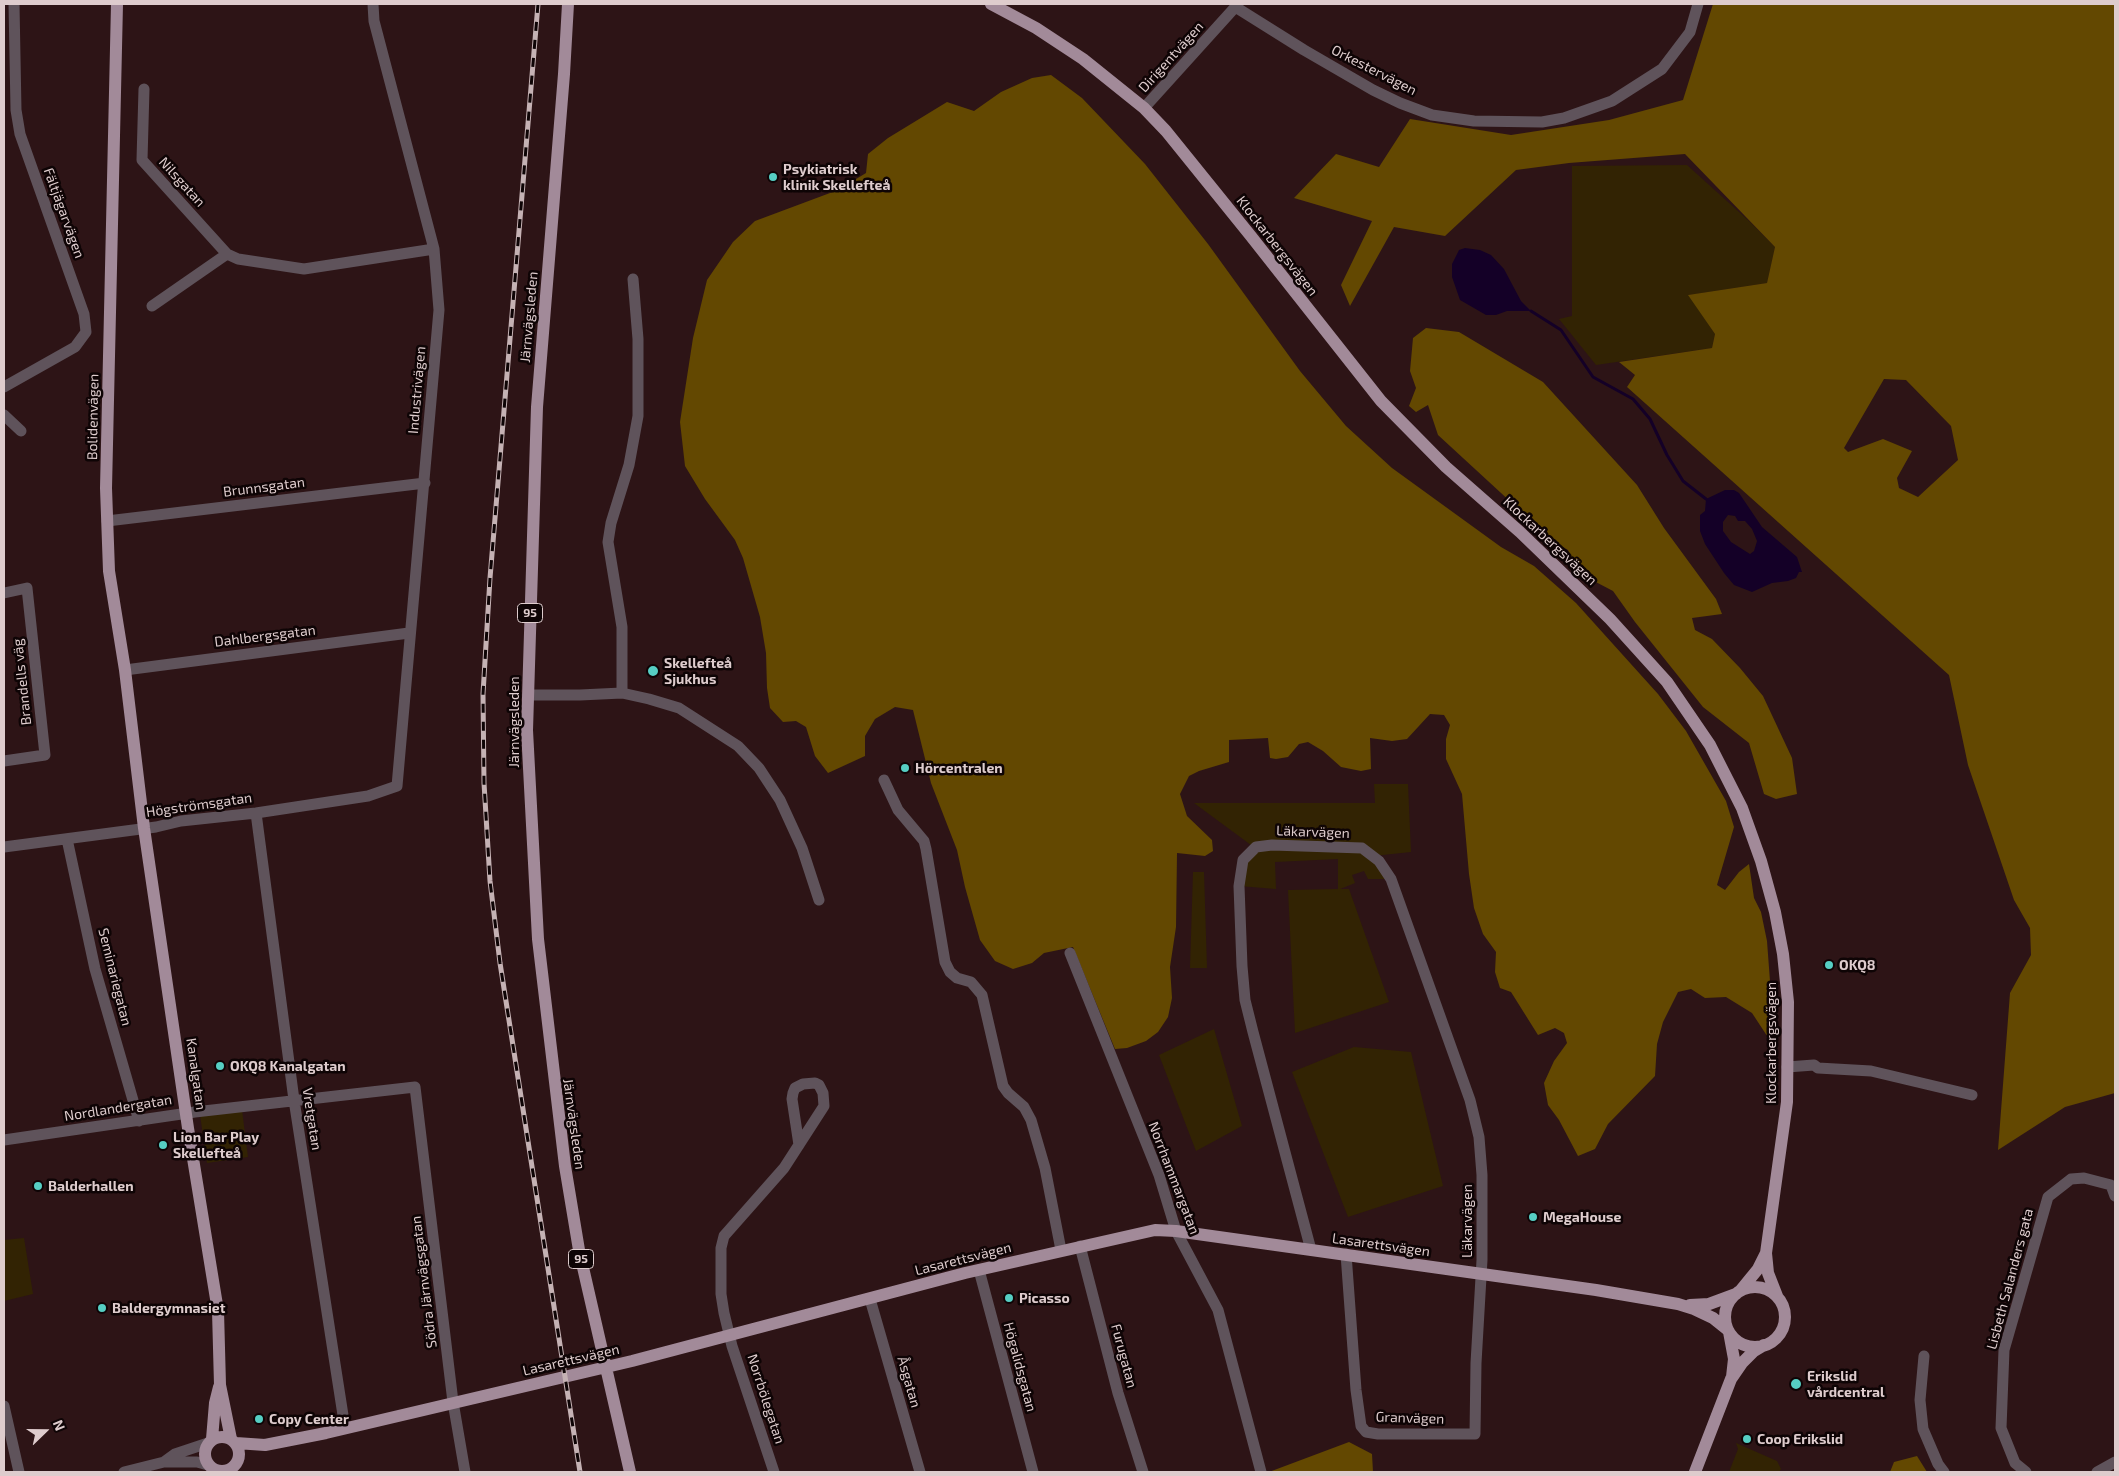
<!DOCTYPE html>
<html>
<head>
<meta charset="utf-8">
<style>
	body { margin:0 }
	#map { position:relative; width:2119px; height:1476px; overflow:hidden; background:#2d1416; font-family:"Exo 2",sans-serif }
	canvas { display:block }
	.frame { position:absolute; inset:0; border:5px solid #decccd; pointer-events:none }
	.north { position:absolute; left:20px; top:1406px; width:50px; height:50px; -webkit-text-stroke:4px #0e0405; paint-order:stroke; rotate:68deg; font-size:14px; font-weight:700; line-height:20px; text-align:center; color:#decccd }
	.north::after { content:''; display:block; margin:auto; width:18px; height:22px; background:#decccd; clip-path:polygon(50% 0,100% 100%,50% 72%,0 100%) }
</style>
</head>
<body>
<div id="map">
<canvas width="2119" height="1476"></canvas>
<div class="frame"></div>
<div class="north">N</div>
</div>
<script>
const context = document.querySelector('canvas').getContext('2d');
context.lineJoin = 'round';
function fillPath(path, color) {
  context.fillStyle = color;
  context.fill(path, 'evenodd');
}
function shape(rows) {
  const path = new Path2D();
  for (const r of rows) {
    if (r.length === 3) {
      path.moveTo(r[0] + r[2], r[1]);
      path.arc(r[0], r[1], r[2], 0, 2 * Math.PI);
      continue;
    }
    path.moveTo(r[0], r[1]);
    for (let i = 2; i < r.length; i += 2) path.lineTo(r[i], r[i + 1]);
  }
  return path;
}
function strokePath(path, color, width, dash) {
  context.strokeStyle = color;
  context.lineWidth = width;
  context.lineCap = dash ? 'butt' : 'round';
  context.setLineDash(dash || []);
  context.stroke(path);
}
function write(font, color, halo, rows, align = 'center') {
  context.font = font + ' "Exo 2",sans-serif';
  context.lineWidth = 5;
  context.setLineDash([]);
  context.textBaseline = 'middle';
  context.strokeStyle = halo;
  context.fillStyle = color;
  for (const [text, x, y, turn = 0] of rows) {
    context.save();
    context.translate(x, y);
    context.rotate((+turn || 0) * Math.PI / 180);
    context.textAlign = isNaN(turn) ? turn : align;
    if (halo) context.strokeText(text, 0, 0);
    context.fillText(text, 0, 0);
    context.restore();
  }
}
const green = shape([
	[1687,165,1749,221,1775,247,1767,283,1689,295,1715,334,1712,348,1596,365,1559,319,1572,316,1572,166],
	[1374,784,1408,784,1411,852,1373,856,1391,879,1368,879,1364,871,1352,875,1355,883,1340,889,1349,889,1389,1002,1295,1033,1288,890,1338,889,1338,859,1275,862,1276,889,1239,886,1243,860,1255,848,1194,803,1375,803],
	[1193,872,1204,872,1207,968,1190,968],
	[1214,1029,1242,1126,1196,1151,1159,1055],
	[1354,1047,1411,1052,1443,1186,1348,1217,1292,1072],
	[242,1110,248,1157,207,1163,200,1115],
	[24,1238,33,1294,4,1301,4,1240],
	[1736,1443,1777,1461,1781,1469,1779,1472,1729,1472,1738,1449]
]);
const forest = shape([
	[1713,4,2115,4,2115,1093,2065,1107,1998,1150,2010,993,2031,955,2030,928,2014,900,1968,765,1949,675,1627,387,1635,375,1619,362,1712,348,1715,334,1688,295,1767,283,1775,247,1685,154,1569,163,1516,170,1445,236,1394,227,1350,306,1341,285,1372,221,1294,198,1336,154,1379,167,1410,119,1511,135,1609,120,1683,100],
	[1884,379,1906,380,1951,426,1958,460,1918,497,1899,488,1897,478,1912,451,1883,439,1848,452,1844,448],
	[1051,75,1082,98,1145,164,1208,244,1300,371,1346,426,1392,468,1501,547,1534,566,1576,603,1658,694,1686,731,1726,801,1734,827,1717,885,1725,890,1739,872,1749,864,1754,898,1761,912,1767,941,1775,1048,1752,1013,1726,997,1705,998,1691,989,1678,992,1663,1022,1657,1044,1655,1076,1608,1124,1595,1149,1578,1156,1559,1120,1548,1105,1544,1083,1554,1061,1567,1043,1564,1033,1555,1028,1538,1035,1511,992,1500,988,1495,972,1496,952,1483,934,1474,908,1469,874,1462,794,1446,759,1446,739,1450,725,1444,715,1430,714,1407,739,1392,741,1370,738,1371,769,1361,771,1341,767,1323,751,1308,742,1299,744,1288,757,1276,759,1270,758,1268,738,1229,740,1229,762,1199,771,1189,776,1180,794,1187,816,1212,840,1213,851,1205,856,1177,853,1176,927,1170,967,1172,998,1168,1017,1158,1032,1146,1041,1127,1048,1115,1049,1073,947,1044,953,1032,963,1013,969,995,961,980,940,965,887,957,850,931,783,913,710,895,707,875,719,865,736,865,756,828,773,815,756,806,727,796,721,783,722,770,708,767,688,766,653,760,617,743,558,735,540,705,499,685,466,680,422,693,338,707,280,733,242,755,221,838,190,866,173,868,154,888,138,947,102,974,111,1001,92,1032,78],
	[1426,328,1459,332,1543,382,1637,485,1664,528,1716,599,1722,614,1692,618,1695,630,1712,639,1740,668,1763,696,1792,758,1797,794,1776,799,1764,794,1749,743,1703,707,1635,622,1613,591,1590,579,1571,558,1568,550,1544,536,1526,516,1438,435,1428,405,1416,412,1409,406,1416,388,1410,371,1413,338],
	[1349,1442,1372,1454,1373,1472,1269,1472],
	[1917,1456,1927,1472,1890,1472,1894,1462]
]);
const water = shape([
	[1465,248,1480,250,1491,255,1504,269,1521,301,1531,311,1507,311,1496,315,1486,315,1460,300,1452,277,1452,264,1459,250],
	[1725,490,1734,490,1739,493,1762,527,1797,557,1802,572,1799,572,1796,578,1788,581,1772,583,1752,592,1734,585,1724,573,1705,544,1700,531,1700,515,1705,511,1706,499],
	[1728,515,1735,516,1738,521,1745,521,1752,529,1757,541,1754,551,1750,554,1731,542,1723,531,1723,522]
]);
const stream = shape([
	[1531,311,1561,330,1593,377,1633,399,1650,419,1667,455,1683,481,1706,499]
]);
const minor = shape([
	[1237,8,1304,50,1373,90,1400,103,1432,115,1474,121,1542,122,1564,118,1612,101,1662,69,1690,32,1698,4],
	[144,89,142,160,227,254],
	[1144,108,1238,4],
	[152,306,227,254,238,259,304,269,434,249],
	[4,387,75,347,86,332,84,314,20,134,16,110,14,4],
	[4,415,21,431],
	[107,521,425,483],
	[4,593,27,588,45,755,4,761],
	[125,670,409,633],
	[622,693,622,627,608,542,611,523,629,465,638,416,638,339,633,279],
	[528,695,580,695,622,693,649,699,679,708,738,746,759,768,780,800,802,848,819,900],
	[884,780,898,810,924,841,926,849,945,962,950,972,957,978,971,982,982,995,1003,1086,1008,1093,1024,1107,1031,1120,1045,1168,1061,1250],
	[256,813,294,1100,345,1428],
	[67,839,95,969,139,1121],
	[4,847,156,827,181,821,256,813,368,796,397,786,439,310,434,249,374,21,373,4],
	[1070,953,1159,1175,1176,1231,1218,1310,1261,1472],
	[1787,1067,1814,1065,1818,1068,1871,1071,1972,1095],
	[4,1140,195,1112,415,1087,453,1402,465,1472],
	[1080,1246,1118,1393,1143,1472],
	[1311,1250,1253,1032,1245,1000,1242,966,1239,886,1243,860,1256,847,1272,845,1362,848,1379,861,1391,879,1470,1100,1479,1137,1482,1175,1482,1260,1476,1363,1475,1434,1378,1434,1366,1432,1361,1426,1356,1390,1346,1254],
	[979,1270,1033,1472],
	[870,1299,920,1472],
	[1924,1356,1920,1400,1923,1429,1938,1464,1944,1472],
	[4,1406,19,1472],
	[164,1462,175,1454,208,1443],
	[124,1472,164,1462,197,1462,208,1465],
	[774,1472,732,1346,724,1313,721,1294,721,1248,724,1236,784,1168,824,1106,823,1093,819,1085,815,1083,803,1084,795,1088,793,1093,792,1099,799,1145],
	[2026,1472,2015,1463,2001,1428,2004,1350,2048,1197,2071,1179,2084,1178,2111,1185,2115,1196],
	[2097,1472,2115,1462]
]);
const major = shape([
	[117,4,106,488,109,571,125,670,144,828,188,1128,218,1311,220,1385,231,1439],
	[568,4,564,74,537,407,527,730,538,939,565,1166,579,1250,630,1472],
	[991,4,1036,28,1083,59,1144,108,1166,131,1250,235,1381,401,1446,467,1520,532,1610,619,1667,682,1710,745,1742,808,1761,861,1775,912,1783,954,1788,1002,1787,1102,1766,1253,1768,1273,1777,1296],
	[1755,1317,30],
	[1740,1291,1758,1269,1766,1253],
	[1690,1305,1709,1304,1736,1294],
	[1729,1332,1734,1359,1732,1377],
	[222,1454,17],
	[212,1439,215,1403,219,1387],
	[236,1443,265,1445,326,1433,632,1361,965,1273,1155,1230,1176,1231,1596,1290,1678,1304,1694,1309,1713,1318,1728,1330],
	[1695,1472,1731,1379,1742,1363,1754,1351,1764,1345]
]);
const rail = shape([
	[538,4,490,578,483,694,484,783,490,881,500,963,580,1472]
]);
const markers = [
	[773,177,5,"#56cec3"],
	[653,671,6,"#56cec3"],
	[905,768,5,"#56cec3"],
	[1829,965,5,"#56cec3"],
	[220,1066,5,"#56cec3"],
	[163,1145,5,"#56cec3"],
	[38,1186,5,"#56cec3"],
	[1533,1217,5,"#56cec3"],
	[1009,1298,5,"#56cec3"],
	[102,1308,5,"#56cec3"],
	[1796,1384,6,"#56cec3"],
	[259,1419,5,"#56cec3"],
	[1747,1439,5,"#56cec3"]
];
const shields = [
	[530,613,25],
	[581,1259,25]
];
const shieldNames = [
	["95",530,613],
	["95",581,1259]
];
const streetNames = [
	["Dirigentvägen",1171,57,-48],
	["Orkestervägen",1374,70,27],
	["Nilsgatan",182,182,48],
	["Fältjägarvägen",64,213,70],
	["Klockarbergsvägen",1277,246,52],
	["Järnvägsleden",529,317,-85],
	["Industrivägen",417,390,-85],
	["Bolidenvägen",93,417,-89],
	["Brunnsgatan",264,487,-7],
	["Klockarbergsvägen",1550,541,43],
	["Dahlbergsgatan",265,636,-7],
	["Brandells väg",22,682,-96],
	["Järnvägsleden",514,722,-90],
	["Högströmsgatan",199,805,-8],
	["Läkarvägen",1313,832,2],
	["Seminariegatan",115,977,76],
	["Klockarbergsvägen",1771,1043,-90],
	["Kanalgatan",196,1074,82],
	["Nordlandergatan",118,1108,-9],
	["Vretgatan",312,1119,81],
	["Järnvägsleden",574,1124,82],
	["Norrhammargatan",1174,1178,69],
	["Läkarvägen",1467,1221,-90],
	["Lasarettsvägen",1381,1245,8],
	["Lasarettsvägen",963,1259,-14],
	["Lisbeth Salanders gata",2010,1279,-75],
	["Södra Järnvägsgatan",424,1282,-97],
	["Furugatan",1124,1356,75],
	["Lasarettsvägen",571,1360,-13],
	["Högalidsgatan",1020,1367,75],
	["Åsgatan",909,1382,74],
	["Norrbölegatan",766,1399,72],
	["Granvägen",1410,1418,2]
];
const poiNames = [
	["Psykiatrisk",783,169],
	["klinik Skellefteå",783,185],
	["Skellefteå",664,663],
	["Sjukhus",664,679],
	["Hörcentralen",915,768],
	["OKQ8",1839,965],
	["OKQ8 Kanalgatan",230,1066],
	["Lion Bar Play",173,1137],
	["Skellefteå",173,1153],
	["Balderhallen",48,1186],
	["MegaHouse",1543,1217],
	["Picasso",1019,1298],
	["Baldergymnasiet",112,1308],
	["Erikslid",1807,1376],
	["vårdcentral",1807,1392],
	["Copy Center",269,1419],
	["Coop Erikslid",1757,1439]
];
fillPath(green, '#322303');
fillPath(forest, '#634801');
fillPath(water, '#140027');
strokePath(stream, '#140027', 3);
strokePath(minor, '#5f535b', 11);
strokePath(major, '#a28a99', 12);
strokePath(rail, '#c5b2b4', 5);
strokePath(rail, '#0e0405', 3, [9]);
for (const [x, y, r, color] of markers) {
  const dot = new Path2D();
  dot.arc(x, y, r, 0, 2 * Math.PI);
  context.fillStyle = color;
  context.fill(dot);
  strokePath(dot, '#0e0405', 2);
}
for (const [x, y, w] of shields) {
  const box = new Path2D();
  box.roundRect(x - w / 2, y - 9.5, w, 19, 4);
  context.fillStyle = '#0e0405';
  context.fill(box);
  strokePath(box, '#decccd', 1);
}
write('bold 12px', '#decccd', null, shieldNames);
write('14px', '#decccd', '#0e0405', streetNames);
write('bold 14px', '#decccd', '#0e0405', poiNames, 'left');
</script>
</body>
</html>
